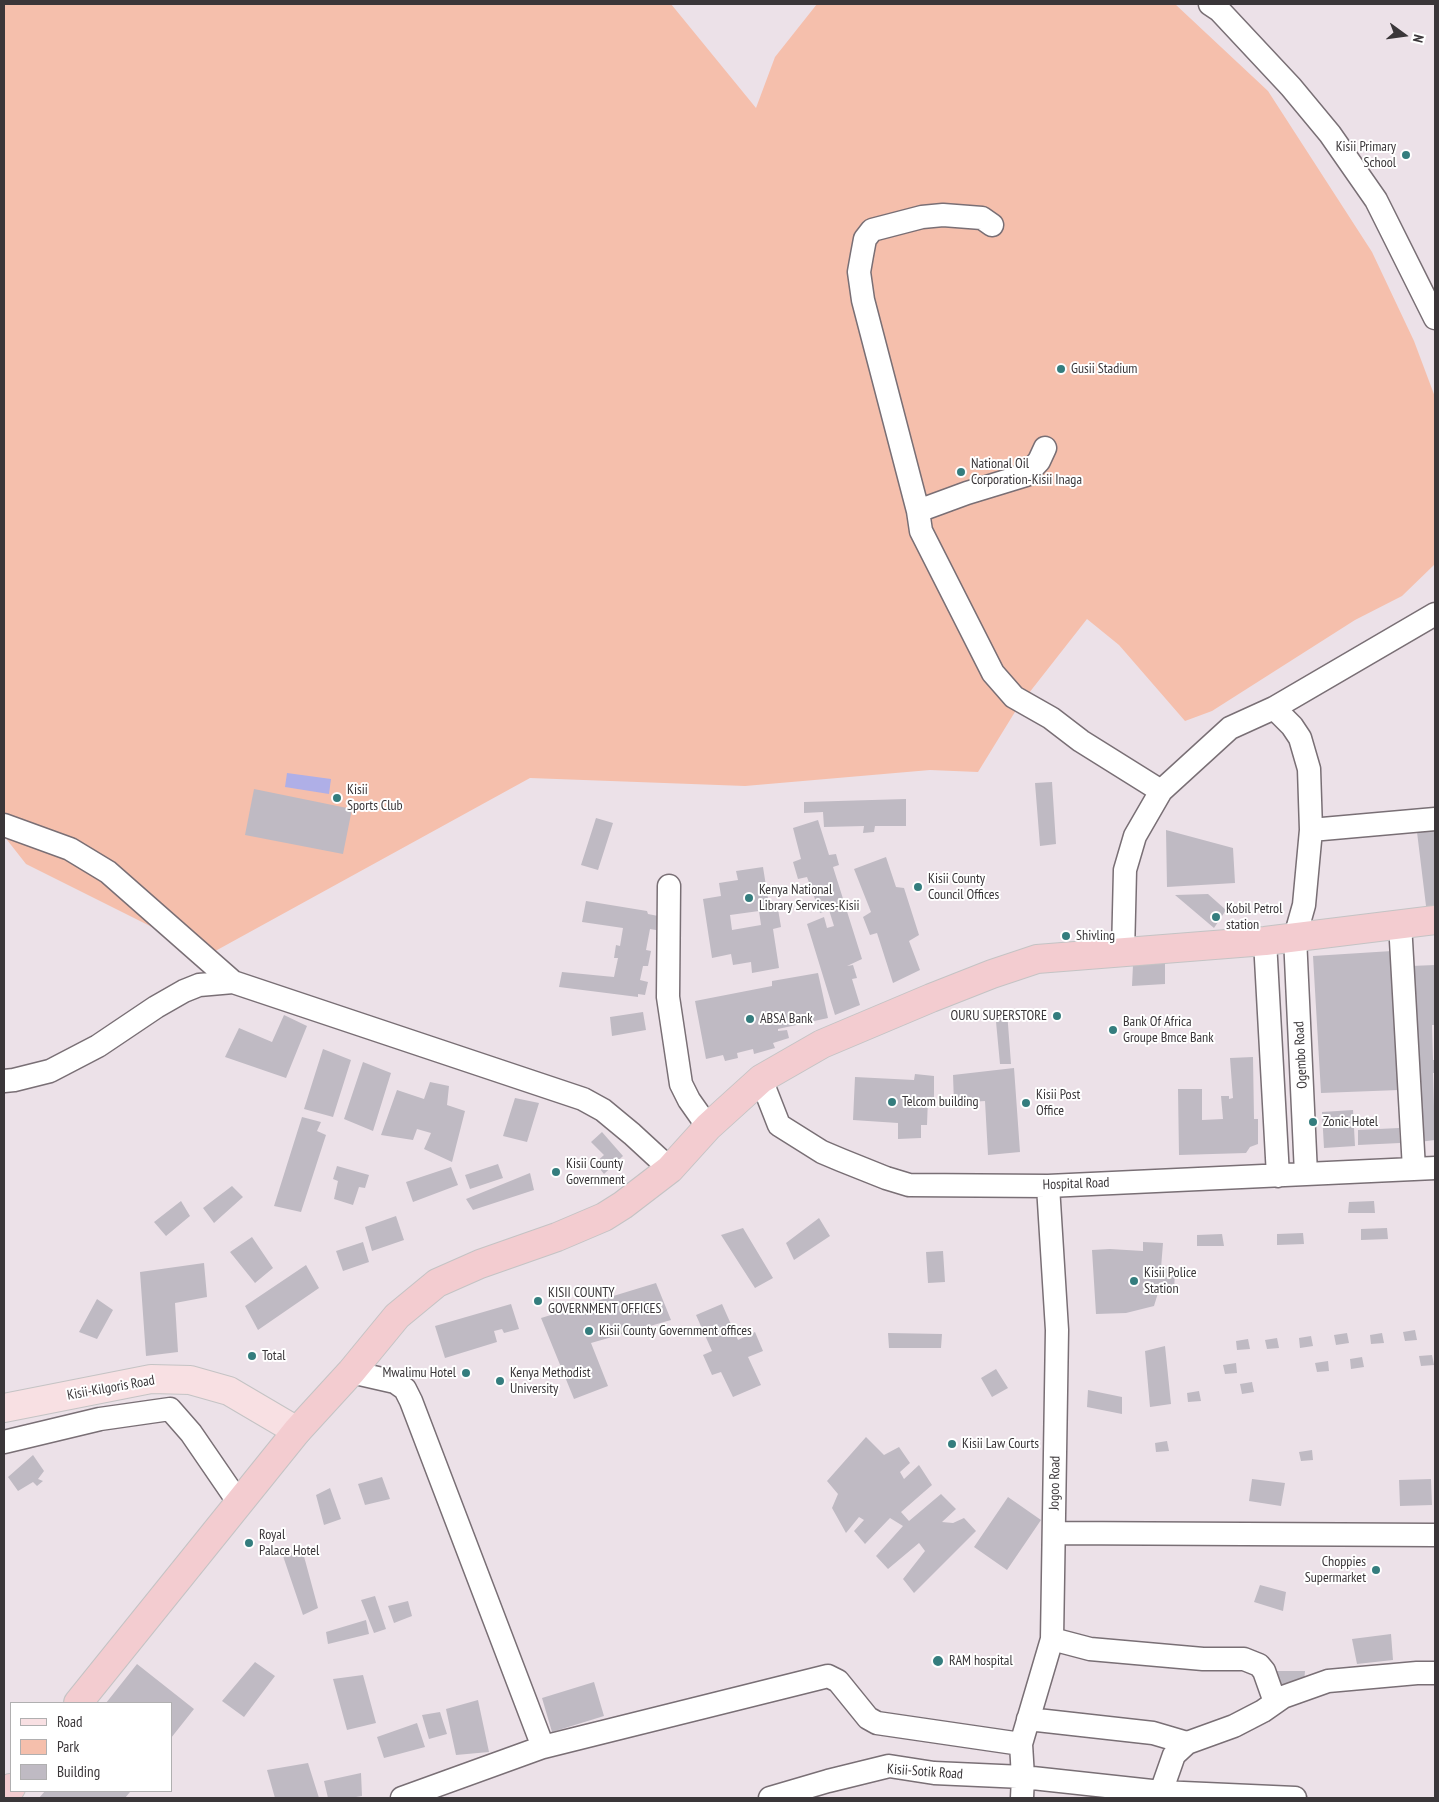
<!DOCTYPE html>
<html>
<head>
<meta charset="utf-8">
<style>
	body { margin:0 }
	#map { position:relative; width:1439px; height:1802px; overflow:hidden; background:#ece1e8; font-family:"PT Sans Narrow",sans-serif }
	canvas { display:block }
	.frame { position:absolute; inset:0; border:5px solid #3a3639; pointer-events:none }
	.legend { position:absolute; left:10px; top:1702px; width:162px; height:90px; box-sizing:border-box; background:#fff; border:1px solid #b0afb0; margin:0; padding:6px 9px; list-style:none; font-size:15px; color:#3a3639 }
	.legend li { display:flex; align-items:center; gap:10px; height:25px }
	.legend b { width:25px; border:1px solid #b0afb0 }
	.north { position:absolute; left:1379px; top:10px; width:50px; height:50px; -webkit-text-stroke:4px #fff; paint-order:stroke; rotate:104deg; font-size:14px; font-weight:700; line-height:20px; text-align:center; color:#3a3639 }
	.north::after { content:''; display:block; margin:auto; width:18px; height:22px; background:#3a3639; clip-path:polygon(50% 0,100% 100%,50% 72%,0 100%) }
</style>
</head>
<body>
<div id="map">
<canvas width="1439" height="1802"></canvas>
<div class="frame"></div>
<ul class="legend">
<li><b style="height:6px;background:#f8e0e3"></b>Road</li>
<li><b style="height:14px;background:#f5bfac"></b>Park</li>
<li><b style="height:14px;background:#bfbac3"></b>Building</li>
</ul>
<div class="north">N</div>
</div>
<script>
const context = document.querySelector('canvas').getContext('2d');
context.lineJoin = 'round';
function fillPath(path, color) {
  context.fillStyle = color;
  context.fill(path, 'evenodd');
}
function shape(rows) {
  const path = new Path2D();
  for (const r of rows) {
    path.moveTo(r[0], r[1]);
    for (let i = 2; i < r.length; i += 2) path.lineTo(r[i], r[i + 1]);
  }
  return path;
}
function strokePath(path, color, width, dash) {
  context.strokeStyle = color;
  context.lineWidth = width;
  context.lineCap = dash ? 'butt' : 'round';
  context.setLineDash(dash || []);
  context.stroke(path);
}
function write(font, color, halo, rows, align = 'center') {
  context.font = font + ' "PT Sans Narrow",sans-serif';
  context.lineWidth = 4;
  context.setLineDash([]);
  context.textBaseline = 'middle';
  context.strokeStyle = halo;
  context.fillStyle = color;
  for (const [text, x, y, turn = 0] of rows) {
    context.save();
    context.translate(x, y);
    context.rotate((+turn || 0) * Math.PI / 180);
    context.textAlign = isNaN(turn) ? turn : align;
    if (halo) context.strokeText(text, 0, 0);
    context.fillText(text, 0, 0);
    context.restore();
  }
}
const green = shape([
	[4,4,671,4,756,108,775,57,817,4,1175,4,1268,91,1372,252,1414,341,1435,397,1435,564,1402,596,1355,620,1212,711,1185,721,1119,645,1087,619,1018,707,978,772,930,770,745,786,530,778,208,955,26,864,4,836]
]);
const water = shape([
	[287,773,331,779,329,794,285,787]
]);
const building = shape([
	[1052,782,1056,844,1040,846,1035,783],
	[254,789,352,809,343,854,245,835],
	[906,799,906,826,875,826,874,832,863,833,864,826,824,827,823,812,804,813,804,802],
	[596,818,613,823,598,870,581,865],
	[818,820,829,855,836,854,839,865,833,867,862,959,847,966,853,965,857,978,852,979,860,1005,835,1015,807,924,824,917,827,928,834,926,829,910,820,913,807,877,798,879,793,862,801,859,793,828],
	[1166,830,1233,848,1235,883,1167,887],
	[1435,830,1435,912,1427,914,1417,832],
	[886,857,896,887,904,888,919,935,909,941,920,970,893,983,877,933,870,935,863,917,871,912,854,869],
	[763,867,769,905,777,903,781,927,773,929,779,968,752,973,751,962,733,965,731,954,712,958,703,899,721,896,719,883,738,880,736,871],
	[759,911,761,925,732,930,730,915],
	[1208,894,1226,910,1214,928,1175,895],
	[586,901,647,911,648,914,658,916,656,930,650,929,646,950,651,951,648,966,643,966,640,980,648,982,645,995,638,994,638,997,559,987,562,972,614,977,618,958,614,958,616,945,620,946,623,928,582,922],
	[1392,951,1399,1090,1321,1093,1313,956],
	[1165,961,1165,984,1132,986,1133,965],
	[1435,965,1435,1025,1432,1025,1433,1060,1435,1060,1435,1073,1433,1073,1435,1140,1419,1142,1411,966],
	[818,973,828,1018,778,1029,778,1031,787,1030,789,1038,773,1043,775,1048,754,1054,753,1049,737,1053,738,1058,725,1061,723,1055,706,1059,695,1001,772,986,772,981],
	[995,1011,1007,1011,1011,1064,1000,1064],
	[643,1012,646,1030,612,1036,610,1017],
	[284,1015,307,1026,286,1078,225,1057,239,1028,272,1042],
	[323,1049,351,1060,333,1117,304,1109],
	[1253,1057,1254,1119,1258,1119,1258,1144,1250,1147,1246,1153,1179,1155,1178,1089,1202,1089,1202,1120,1223,1119,1221,1096,1229,1096,1229,1099,1233,1098,1230,1058],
	[363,1062,391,1073,373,1131,344,1119],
	[1014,1068,1020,1152,988,1155,985,1101,954,1103,953,1075],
	[915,1074,934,1076,934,1097,928,1098,927,1125,921,1125,921,1138,898,1139,898,1123,853,1120,855,1077,914,1080],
	[430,1082,449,1086,447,1105,465,1111,452,1162,424,1149,431,1133,417,1129,413,1140,381,1135,397,1090,424,1099],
	[515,1098,539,1103,527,1142,503,1136],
	[1353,1110,1355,1146,1324,1148,1322,1112],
	[302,1117,321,1122,317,1131,326,1135,301,1212,274,1206],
	[1399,1128,1400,1143,1358,1145,1358,1130],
	[602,1132,623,1156,604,1174,595,1163,604,1155,591,1142],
	[498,1164,503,1178,470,1189,465,1175],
	[337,1166,369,1175,365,1188,359,1187,353,1205,334,1199,338,1181,333,1179],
	[451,1167,458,1185,413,1202,406,1182],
	[530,1173,534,1190,473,1210,466,1199],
	[232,1186,243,1197,214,1223,203,1208],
	[181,1201,190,1216,166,1236,154,1222],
	[1374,1201,1375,1213,1348,1213,1349,1202],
	[396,1216,404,1240,372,1251,365,1227],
	[819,1218,830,1236,794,1260,786,1243],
	[743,1228,773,1278,755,1288,721,1235],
	[1387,1228,1388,1239,1361,1240,1361,1229],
	[1303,1233,1304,1244,1277,1245,1277,1234],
	[1222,1234,1224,1246,1197,1246,1197,1235],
	[252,1237,273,1268,255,1283,230,1252],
	[363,1242,369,1262,343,1271,336,1251],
	[1143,1242,1163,1243,1161,1268,1175,1269,1174,1294,1158,1293,1154,1306,1126,1313,1096,1314,1092,1250,1110,1249,1143,1251],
	[943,1251,945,1282,928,1283,926,1252],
	[204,1263,207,1297,175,1303,178,1352,146,1356,140,1272],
	[306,1265,319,1288,258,1330,245,1306],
	[656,1283,671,1320,591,1343,608,1386,574,1399,541,1318],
	[97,1299,113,1310,97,1339,79,1332],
	[511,1304,519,1329,504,1333,502,1329,494,1331,497,1342,445,1358,435,1326],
	[722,1304,738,1340,755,1332,763,1351,748,1357,761,1385,733,1397,721,1372,712,1375,703,1355,712,1351,696,1315],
	[1415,1330,1417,1340,1405,1341,1403,1332],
	[888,1333,942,1334,941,1348,889,1348],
	[1347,1333,1349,1343,1336,1345,1334,1335],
	[1382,1333,1384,1343,1371,1344,1370,1335],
	[1311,1336,1313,1346,1300,1348,1299,1338],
	[1277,1338,1279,1348,1267,1349,1265,1340],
	[1248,1339,1250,1349,1237,1350,1236,1341],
	[1165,1346,1171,1404,1150,1407,1145,1351],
	[1432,1355,1434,1365,1421,1366,1419,1356],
	[1362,1357,1364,1367,1351,1369,1350,1359],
	[1328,1361,1329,1371,1317,1372,1315,1363],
	[1236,1363,1237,1373,1225,1374,1223,1365],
	[996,1369,1008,1388,992,1397,981,1378],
	[1252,1382,1254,1392,1242,1394,1240,1384],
	[1088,1390,1122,1397,1122,1414,1087,1407],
	[1199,1391,1201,1401,1188,1402,1187,1393],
	[866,1437,884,1455,899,1447,910,1463,900,1472,904,1479,919,1465,932,1485,901,1512,909,1521,941,1494,956,1509,942,1522,953,1523,964,1518,976,1531,914,1593,903,1579,925,1551,919,1543,888,1569,876,1556,903,1526,890,1518,865,1544,854,1531,864,1520,859,1517,846,1533,832,1508,838,1494,827,1481],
	[1167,1441,1169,1451,1156,1452,1155,1443],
	[1312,1450,1313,1460,1301,1461,1299,1452],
	[33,1455,44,1471,38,1479,43,1481,37,1486,33,1482,18,1491,8,1477],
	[382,1477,390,1499,365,1505,358,1484],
	[1252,1479,1285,1483,1281,1506,1249,1501],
	[1431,1479,1432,1505,1400,1506,1399,1480],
	[330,1488,341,1519,324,1525,316,1495],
	[1008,1497,1041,1520,1007,1570,974,1547],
	[302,1549,318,1608,303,1615,283,1556],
	[1260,1585,1286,1592,1283,1611,1254,1602],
	[375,1596,386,1629,374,1633,361,1600],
	[408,1601,412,1616,394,1623,388,1606],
	[366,1620,369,1634,328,1644,326,1632],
	[1391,1634,1393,1660,1357,1664,1352,1639],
	[255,1662,275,1676,244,1717,222,1701],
	[137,1664,194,1709,171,1738,171,1703,106,1703],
	[1273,1671,1305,1671,1304,1684,1276,1684],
	[363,1675,376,1723,347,1730,333,1679],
	[594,1682,604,1716,552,1732,542,1698],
	[478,1700,489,1752,456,1755,446,1709],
	[440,1712,447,1734,429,1739,422,1715],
	[417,1723,425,1747,384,1758,377,1737],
	[308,1763,319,1798,275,1798,267,1770],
	[361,1773,362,1796,350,1798,328,1798,324,1781],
	[45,1791,128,1791,130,1792,125,1798,39,1798]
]);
const minor = shape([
	[1210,4,1219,10,1291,87,1330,134,1376,200,1435,318],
	[992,225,982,218,943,215,922,217,872,230,865,239,862,255,859,272,863,300,918,511,967,493,1026,475,1039,461,1045,448],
	[918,511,921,531,993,673,1014,697,1051,718,1081,741,1161,791],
	[1274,708,1292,726,1300,738,1309,769,1311,830,1304,905,1295,937,1306,1174],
	[4,825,70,849,108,872,233,982],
	[1311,830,1435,819],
	[669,886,668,997,681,1084,689,1100,708,1127],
	[1400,923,1414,1169],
	[1265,941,1278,1176],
	[1123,954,1125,870,1135,836,1161,791,1230,728,1274,708,1435,614],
	[761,1079,779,1125,822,1152,841,1160,886,1178,909,1185,1048,1186,1435,1168],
	[4,1081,14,1080,50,1071,98,1046,156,1007,184,991,199,985,233,982,583,1099,603,1110,632,1134,670,1169],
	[351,1372,395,1382,405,1389,411,1401,543,1747],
	[4,1442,100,1419,170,1409,191,1433,239,1503],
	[1054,1533,1435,1535],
	[1052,1639,1090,1649,1203,1659,1244,1659,1259,1665,1264,1671,1275,1702],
	[1028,1719,1153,1733,1187,1743],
	[1161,1792,1174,1755,1187,1743,1234,1726,1263,1711,1283,1697,1328,1681,1417,1673,1435,1673],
	[402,1798,543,1747,828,1676,838,1681,868,1718,877,1723,1021,1744],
	[770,1798,828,1781,889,1766,934,1773,1023,1777,1161,1792,1295,1798],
	[1022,1798,1023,1777,1021,1744,1052,1639,1057,1330,1048,1186]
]);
const major = shape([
	[4,1408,151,1379,190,1380,229,1391,297,1431]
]);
const highway = shape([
	[78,1703,297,1431,351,1372,397,1316,437,1283,480,1264,557,1237,604,1217,623,1205,670,1169,708,1127,761,1079,822,1044,931,998,992,974,1037,959,1265,941,1435,920],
	[4,1797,11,1788]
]);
const markers = [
	[1406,155,5,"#347d7e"],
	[1061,369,5,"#347d7e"],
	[961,472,5,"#347d7e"],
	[337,798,5,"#347d7e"],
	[918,887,5,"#347d7e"],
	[749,898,5,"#347d7e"],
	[1216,917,5,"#347d7e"],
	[1066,936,5,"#347d7e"],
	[1057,1016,5,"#347d7e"],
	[750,1019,5,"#347d7e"],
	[1113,1030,5,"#347d7e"],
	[892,1102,5,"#347d7e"],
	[1026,1103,5,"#347d7e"],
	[1313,1122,5,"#347d7e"],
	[556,1172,5,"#347d7e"],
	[1134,1281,5,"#347d7e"],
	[538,1301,5,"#347d7e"],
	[589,1331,5,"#347d7e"],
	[252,1356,5,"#347d7e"],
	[466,1373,5,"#347d7e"],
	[500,1381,5,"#347d7e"],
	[952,1444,5,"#347d7e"],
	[249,1543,5,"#347d7e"],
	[1376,1570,5,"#347d7e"],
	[938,1661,6,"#347d7e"]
];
const poiNames = [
	["Kisii Primary",1396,147,"right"],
	["School",1396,163,"right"],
	["Gusii Stadium",1071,369],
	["National Oil",971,464],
	["Corporation-Kisii Inaga",971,480],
	["Kisii",347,790],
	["Sports Club",347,806],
	["Kisii County",928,879],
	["Council Offices",928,895],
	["Kenya National",759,890],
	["Library Services-Kisii",759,906],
	["Kobil Petrol",1226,909],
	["station",1226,925],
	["Shivling",1076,936],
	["OURU SUPERSTORE",1047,1016,"right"],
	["ABSA Bank",760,1019],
	["Bank Of Africa",1123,1022],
	["Groupe Bmce Bank",1123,1038],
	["Kisii Post",1036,1095],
	["Office",1036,1111],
	["Telcom building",902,1102],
	["Zonic Hotel",1323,1122],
	["Kisii County",566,1164],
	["Government",566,1180],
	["Kisii Police",1144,1273],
	["Station",1144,1289],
	["KISII COUNTY",548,1293],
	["GOVERNMENT OFFICES",548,1309],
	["Kisii County Government offices",599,1331],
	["Total",262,1356],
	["Mwalimu Hotel",456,1373,"right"],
	["Kenya Methodist",510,1373],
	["University",510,1389],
	["Kisii Law Courts",962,1444],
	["Royal",259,1535],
	["Palace Hotel",259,1551],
	["Choppies",1366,1562,"right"],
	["Supermarket",1366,1578,"right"],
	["RAM hospital",949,1661]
];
const streetNames = [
	["Ogembo Road",1301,1055,-93],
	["Hospital Road",1076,1184,-2],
	["Kisii-Kilgoris Road",111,1388,-10],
	["Jogoo Road",1055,1483,-89],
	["Kisii-Sotik Road",925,1772,4]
];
fillPath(green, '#f5bfac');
fillPath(water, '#afafe7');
fillPath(building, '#bfbac3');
strokePath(minor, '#796f75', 25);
strokePath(major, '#c4c3c4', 30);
strokePath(highway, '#c4c3c4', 30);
strokePath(minor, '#fff', 22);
strokePath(major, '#f8e0e3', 28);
strokePath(highway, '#f3ccd0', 28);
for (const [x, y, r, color] of markers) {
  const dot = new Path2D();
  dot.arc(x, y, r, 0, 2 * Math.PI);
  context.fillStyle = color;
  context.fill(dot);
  strokePath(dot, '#fff', 2);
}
write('14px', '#3a3639', '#fff', poiNames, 'left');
write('14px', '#3a3639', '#fff', streetNames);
</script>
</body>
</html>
